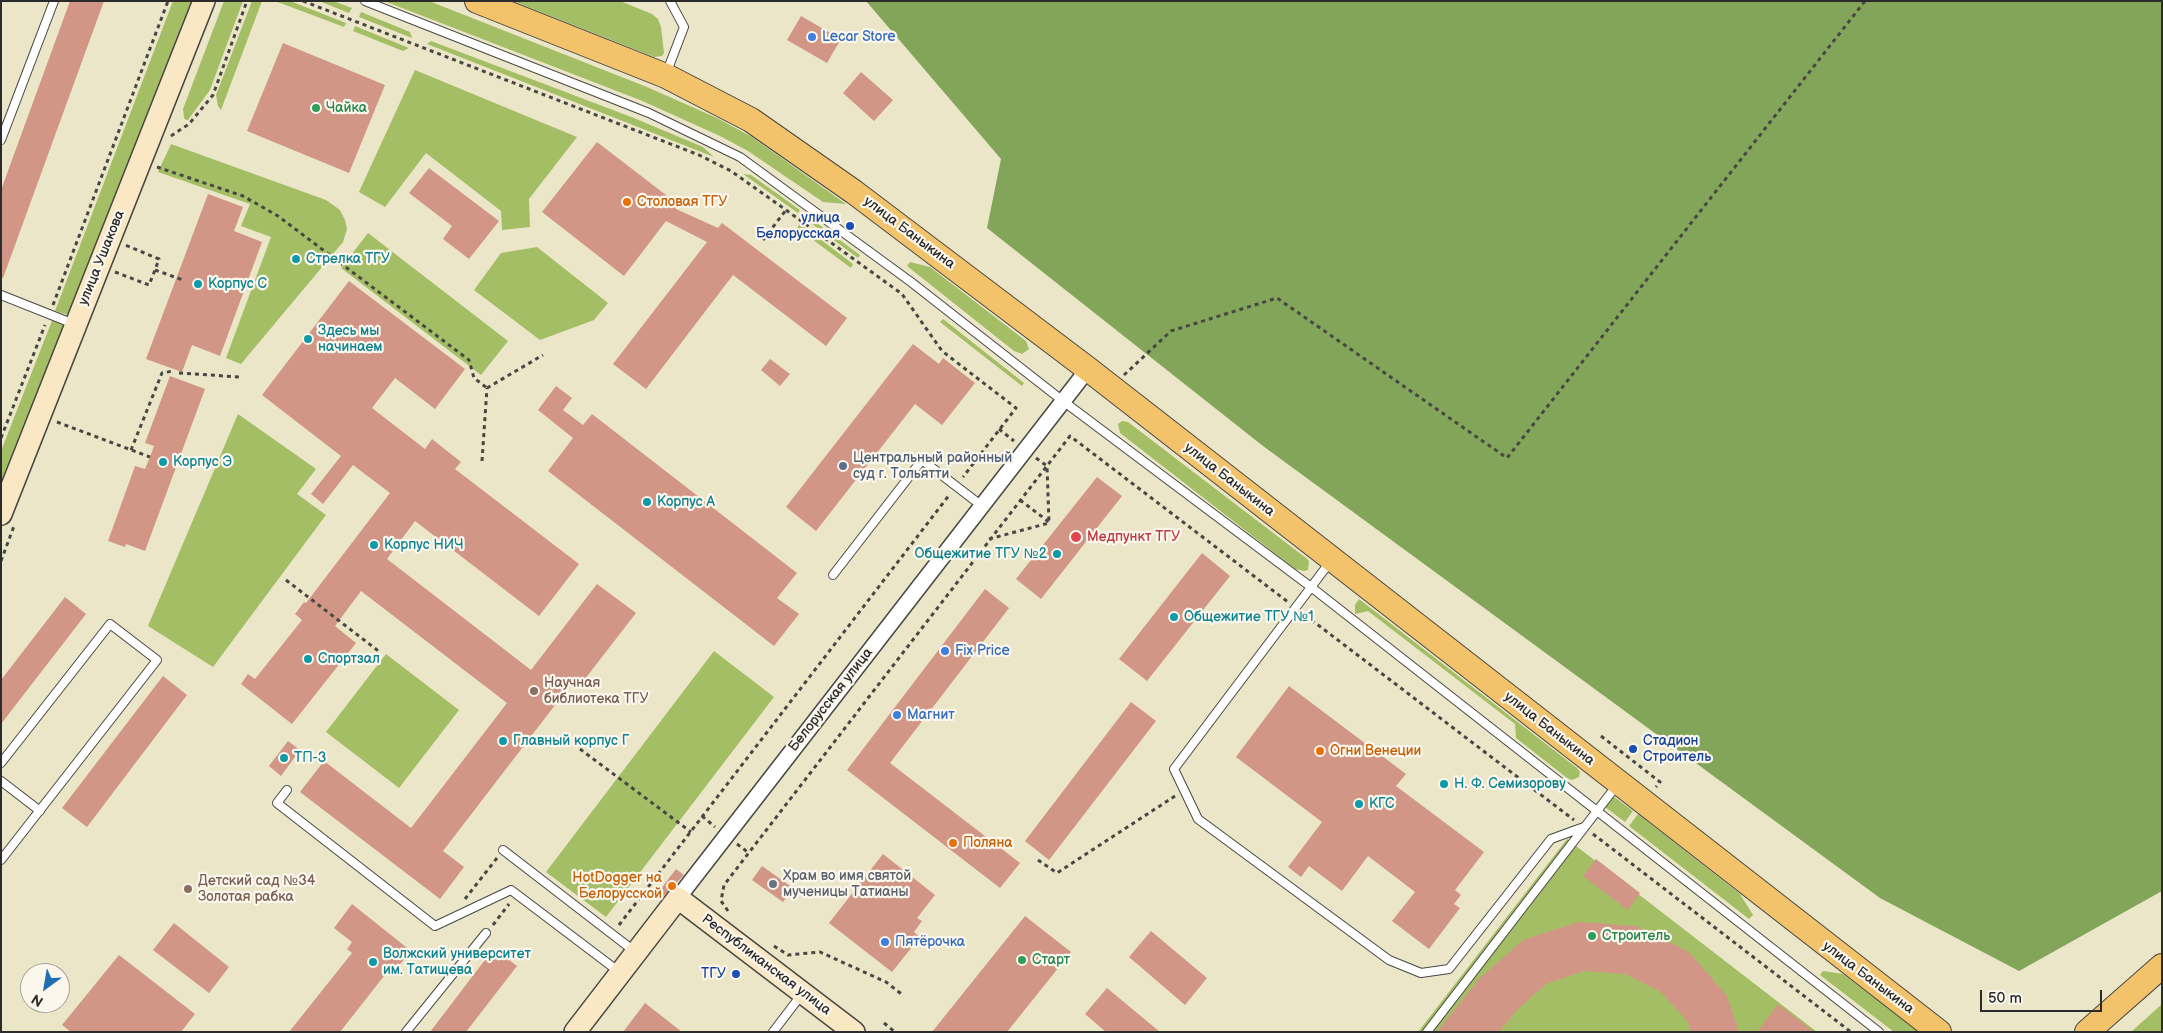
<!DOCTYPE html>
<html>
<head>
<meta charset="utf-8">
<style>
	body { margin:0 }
	#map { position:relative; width:2163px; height:1033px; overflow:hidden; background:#ebe6c8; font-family:"Balsamiq Sans",sans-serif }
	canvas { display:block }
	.frame { position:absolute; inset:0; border:2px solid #2b2b2b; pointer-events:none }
	.north { position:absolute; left:20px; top:963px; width:50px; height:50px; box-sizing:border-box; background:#fbf7ec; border:1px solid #a8a59f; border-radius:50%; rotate:212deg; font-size:14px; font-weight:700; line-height:20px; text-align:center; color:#2b2b2b }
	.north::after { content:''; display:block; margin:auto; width:18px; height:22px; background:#1f6fb2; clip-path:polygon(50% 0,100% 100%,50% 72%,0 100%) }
	.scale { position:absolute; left:1980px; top:990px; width:122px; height:22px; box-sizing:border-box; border:2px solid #2b2b2b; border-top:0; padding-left:6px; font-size:15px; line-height:18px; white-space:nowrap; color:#2b2b2b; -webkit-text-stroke:4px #fbf7ec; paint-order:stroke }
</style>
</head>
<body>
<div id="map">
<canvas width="2163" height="1033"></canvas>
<div class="frame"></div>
<div class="north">N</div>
<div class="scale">50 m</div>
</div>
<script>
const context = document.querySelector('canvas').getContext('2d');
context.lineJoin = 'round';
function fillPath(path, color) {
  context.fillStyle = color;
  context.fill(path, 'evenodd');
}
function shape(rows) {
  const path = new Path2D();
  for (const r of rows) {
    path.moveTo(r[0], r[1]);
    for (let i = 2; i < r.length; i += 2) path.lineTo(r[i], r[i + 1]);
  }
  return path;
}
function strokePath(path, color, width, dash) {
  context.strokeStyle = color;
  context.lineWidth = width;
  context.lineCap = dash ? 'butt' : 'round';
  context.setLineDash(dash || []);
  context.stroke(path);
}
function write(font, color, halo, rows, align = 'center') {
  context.font = font + ' "Balsamiq Sans",sans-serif';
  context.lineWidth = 4.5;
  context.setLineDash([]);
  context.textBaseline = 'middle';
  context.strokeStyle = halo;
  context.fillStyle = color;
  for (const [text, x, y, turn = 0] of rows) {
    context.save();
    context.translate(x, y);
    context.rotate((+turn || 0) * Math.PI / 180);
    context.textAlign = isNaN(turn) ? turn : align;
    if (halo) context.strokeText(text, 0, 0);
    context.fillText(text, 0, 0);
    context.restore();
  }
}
const green = shape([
	[173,1,199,1,72,316,55,311],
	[224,1,243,1,210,90,188,120,186,120,184,118,183,109],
	[252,1,262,1,221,110,218,106,216,95],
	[275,1,290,1,346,23,344,27],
	[319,1,333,1,352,8,349,13],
	[384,1,429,1,647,87,717,118,752,137,846,204,823,202,748,151,720,136,640,100],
	[513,1,620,1,652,14,658,19,661,27,664,53,662,56,654,57],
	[361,12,410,32,412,38,359,17],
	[355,26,409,48,403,51,353,31],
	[431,41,634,118,703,147,714,157,427,44],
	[415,70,577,137,529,199,530,227,502,230,501,211,426,153,385,207,359,192],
	[171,144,326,200,340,210,345,220,347,229,343,242,241,364,226,358,271,237,241,226,250,204,158,172],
	[743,174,751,175,800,210,798,213],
	[806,215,860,255,858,258,804,218],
	[800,224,853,264,851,268,797,228],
	[368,233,508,341,481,375,341,268],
	[537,247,608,303,594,320,540,340,474,290,501,253],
	[910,262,930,267,1026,341,1029,349,1022,354,1014,351,907,266],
	[53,318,69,328,1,487,1,451],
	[943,319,1024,383,1022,386,940,322],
	[238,414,316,469,297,494,326,515,213,667,148,626],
	[1122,421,1128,422,1306,558,1309,561,1308,570,1304,571,1295,569,1120,433,1118,424],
	[1359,599,1577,768,1580,772,1579,777,1572,780,1567,778,1516,738,1515,724,1368,611,1355,614,1355,605],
	[714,651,774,697,606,917,546,872],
	[386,654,459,710,399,788,326,732],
	[1613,796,1633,811,1625,822,1605,807],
	[1638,814,1740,894,1753,915,1749,919,1629,826],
	[1567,839,1817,1032,1418,1032],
	[1823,971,1843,974,1919,1032,1894,1032,1820,975],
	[2162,1004,2162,1032,2131,1032]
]);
const forest = shape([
	[866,1,2162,1,2162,891,2019,971,1880,898,1263,446,987,228,1001,159]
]);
const building = shape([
	[70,1,104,1,3,278,1,277,1,190],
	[801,16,841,39,827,63,787,40],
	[283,43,385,85,349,173,247,131],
	[861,72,893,100,874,121,843,93],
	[597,142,679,205,676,209,718,228,722,223,847,318,826,346,733,275,646,389,613,364,707,242,666,221,624,276,542,212],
	[429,168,499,221,469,259,443,239,452,226,409,193],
	[208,194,243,207,234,231,262,242,220,356,192,345,182,372,146,359],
	[349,281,465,369,435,409,395,378,372,408,425,449,432,439,461,462,455,469,579,564,539,616,415,521,387,559,531,670,597,584,636,613,578,688,572,683,443,851,464,867,440,899,300,792,324,761,411,828,507,703,361,591,335,626,356,643,292,724,241,684,248,674,255,679,302,620,295,614,304,602,306,603,390,493,353,465,323,504,311,494,341,456,262,395],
	[913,344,939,364,943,358,975,383,942,425,915,404,816,531,786,507],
	[770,359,790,374,780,386,761,370],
	[170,376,205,389,145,551,126,544,125,547,108,541,135,466,145,469,150,457,154,446,145,443],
	[556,386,572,398,563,410,583,425,592,414,797,573,777,598,799,614,774,646,548,471,573,438,538,410],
	[1097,477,1122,496,1041,599,1016,579],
	[1202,553,1230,576,1147,681,1119,659],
	[985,589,1009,608,890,763,1020,863,1000,888,847,770],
	[65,597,86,614,1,724,1,680],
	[163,676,187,695,87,827,62,808],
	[1289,686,1406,774,1396,786,1484,852,1455,890,1461,895,1454,904,1460,908,1429,949,1392,921,1415,892,1368,856,1342,891,1309,866,1301,877,1288,867,1322,822,1236,757],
	[1131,702,1156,721,1049,860,1025,841],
	[288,741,300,750,281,776,269,766],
	[883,854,935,895,917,918,922,921,914,932,920,937,892,972,829,923],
	[1596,859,1640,893,1628,910,1583,876],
	[762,866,793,888,783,902,752,880],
	[676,869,684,875,662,898,657,894],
	[352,904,411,951,392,974,388,971,340,1032,289,1032,352,953,347,949,352,942,334,928],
	[1025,916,1071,952,1007,1032,932,1032],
	[1578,922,1636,926,1689,952,1727,996,1739,1032,1691,1032,1688,1022,1661,992,1625,974,1584,971,1546,984,1516,1011,1499,1032,1437,1032,1479,979,1523,940],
	[174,923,229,967,209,993,153,950],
	[1151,931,1207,978,1185,1005,1129,957],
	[494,948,517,966,466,1032,430,1032],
	[119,955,195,1014,181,1032,71,1032,62,1025],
	[1107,988,1160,1032,1106,1032,1085,1014],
	[645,1003,682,1032,623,1032],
	[1778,1004,1814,1032,1757,1032]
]);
const path = shape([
	[303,1,699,155,731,171,786,210,902,294,942,351,1016,408,963,477],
	[171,136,189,124,213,95,247,1],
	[157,167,243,196,278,216,469,360,474,378,487,388],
	[763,240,786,210],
	[155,270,183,280],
	[115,272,149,285,155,270,159,259,125,245],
	[53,305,168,1],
	[179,373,240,377],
	[1124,375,1171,331,1277,298,1507,458,1865,1],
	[487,388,543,355],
	[57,422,150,457],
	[999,429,1014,441],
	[1,438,45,325],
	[131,450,162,373,173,371],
	[1036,458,1047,466,1049,523],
	[482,461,487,388],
	[1020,500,1049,522],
	[989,539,1049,523],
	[1,561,14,526],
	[286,580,381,653],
	[1305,615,1574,820],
	[1601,736,1660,782,1656,787],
	[580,749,691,832],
	[702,816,715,827],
	[1593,834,1851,1032],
	[737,844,749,853],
	[1038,860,1057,873,1175,796],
	[465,899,497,858],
	[728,911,721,901,724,885,1070,436,1288,602],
	[493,925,509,904],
	[619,925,950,494],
	[774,946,788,955,820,952,886,982,904,996],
	[884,1023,895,1032]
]);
const lane = shape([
	[365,1,649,113,740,157,911,282,1063,401,1311,587,1879,1032],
	[666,74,684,27,670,1],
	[1,140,54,1],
	[1,295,74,324],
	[1330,562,1174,769,1198,819,1389,960,1421,973,1449,969,1551,839,1584,827],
	[833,575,922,460,982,506],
	[1,763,110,624,157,660,1,860],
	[1,781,40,811],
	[287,790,277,803,435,926,511,890,618,971],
	[503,850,634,951],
	[406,1032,486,933],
	[773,1032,802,994],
	[1427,1032,1617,785]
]);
const street = shape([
	[678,898,1088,369]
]);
const secondary = shape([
	[1,514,204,1],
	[575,1032,678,898,854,1032]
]);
const primary = shape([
	[477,1,666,76,751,120,854,192,1088,369,1939,1032],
	[2087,1032,2162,966]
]);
const markers = [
	[812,37,5,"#3f7fe0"],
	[316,108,5,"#2e9e5b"],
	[627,202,5,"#e8710a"],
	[850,226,5,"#1a4fb4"],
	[296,259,5,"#0f9aa8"],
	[198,284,5,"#0f9aa8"],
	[308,339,5,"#0f9aa8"],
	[163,462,5,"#0f9aa8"],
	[843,466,5,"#5c6f8a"],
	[647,502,5,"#0f9aa8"],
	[1076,537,6,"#e0444e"],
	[374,545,5,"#0f9aa8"],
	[1057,554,5,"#0f9aa8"],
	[1174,617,5,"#0f9aa8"],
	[945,651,5,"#3f7fe0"],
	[308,659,5,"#0f9aa8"],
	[534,691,5,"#8d6e63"],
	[897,715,5,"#3f7fe0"],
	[503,741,5,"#0f9aa8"],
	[1633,749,5,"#1a4fb4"],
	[1320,751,5,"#e8710a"],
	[284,758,5,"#0f9aa8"],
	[1444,784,5,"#0f9aa8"],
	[1359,804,5,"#0f9aa8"],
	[953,843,5,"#e8710a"],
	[773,884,5,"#6b7280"],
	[672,886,5,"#e8710a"],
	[188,889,5,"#8d6e63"],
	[1592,936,5,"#2e9e5b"],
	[885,942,5,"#3f7fe0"],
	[1022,960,5,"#2e9e5b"],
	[373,962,5,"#0f9aa8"],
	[736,974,5,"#1a4fb4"]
];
const shopNames = [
	["Lecar Store",822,37],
	["Fix Price",955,651],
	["Магнит",907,715],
	["Пятёрочка",895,942]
];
const leisureNames = [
	["Чайка",326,108],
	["Строитель",1602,936],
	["Старт",1032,960]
];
const foodNames = [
	["Столовая ТГУ",637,202],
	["Огни Венеции",1330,751],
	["Поляна",963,843],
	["HotDogger на",662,878,"right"],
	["Белорусской",662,894,"right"]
];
const transitNames = [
	["улица",840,218],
	["Белорусская",840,234],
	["Стадион",1643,741,"left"],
	["Строитель",1643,757,"left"],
	["ТГУ",726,974]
];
const streetNames = [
	["улица Баныкина",909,233,37],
	["улица Ушакова",102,258,-68],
	["улица Баныкина",1229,480,38],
	["Белорусская улица",831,700,-52],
	["улица Баныкина",1549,729,38],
	["Республиканская улица",766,965,37],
	["улица Баныкина",1868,978,37]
];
const cultureNames = [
	["Стрелка ТГУ",306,259],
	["Корпус С",208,284],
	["Здесь мы",318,331],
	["начинаем",318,347],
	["Корпус Э",173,462],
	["Корпус А",657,502],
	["Корпус НИЧ",384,545],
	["Общежитие ТГУ №2",1047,554,"right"],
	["Общежитие ТГУ №1",1184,617],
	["Спортзал",318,659],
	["Главный корпус Г",513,741],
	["ТП-3",294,758],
	["Н. Ф. Семизорову",1454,784],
	["КГС",1369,804],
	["Волжский университет",383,954],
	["им. Татищева",383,970]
];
const serviceNames = [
	["Центральный районный",853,458],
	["суд г. Тольятти",853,474]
];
const healthNames = [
	["Медпункт ТГУ",1087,537]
];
const educationNames = [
	["Научная",544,683],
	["библиотека ТГУ",544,699],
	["Детский сад №34",198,881],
	["Золотая рабка",198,897]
];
const worshipNames = [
	["Храм во имя святой",783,876],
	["мученицы Татианы",783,892]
];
fillPath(green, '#a4be65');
fillPath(forest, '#83a55a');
fillPath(building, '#d19686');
strokePath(lane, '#484743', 10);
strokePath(street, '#484743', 18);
strokePath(secondary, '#484743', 24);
strokePath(primary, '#484743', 26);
strokePath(path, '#484743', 3, [4, 4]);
strokePath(lane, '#fff', 8);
strokePath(street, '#fff', 15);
strokePath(secondary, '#fae7c3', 21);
strokePath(primary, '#f2c36a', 24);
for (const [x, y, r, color] of markers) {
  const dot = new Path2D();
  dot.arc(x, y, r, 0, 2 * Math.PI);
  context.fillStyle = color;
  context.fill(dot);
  strokePath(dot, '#fbf7ec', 2);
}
write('14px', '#366cbe', '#fbf7ec', shopNames, 'left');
write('14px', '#27864d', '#fbf7ec', leisureNames, 'left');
write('14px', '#c56008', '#fbf7ec', foodNames, 'left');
write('14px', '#164399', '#fbf7ec', transitNames, 'right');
write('14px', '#2b2b2b', '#fbf7ec', streetNames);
write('14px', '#0d838f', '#fbf7ec', cultureNames, 'left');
write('14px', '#4e5e75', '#fbf7ec', serviceNames, 'left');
write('14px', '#be3a42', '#fbf7ec', healthNames, 'left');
write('14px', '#785e54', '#fbf7ec', educationNames, 'left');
write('14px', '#5b616d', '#fbf7ec', worshipNames, 'left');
</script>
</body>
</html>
